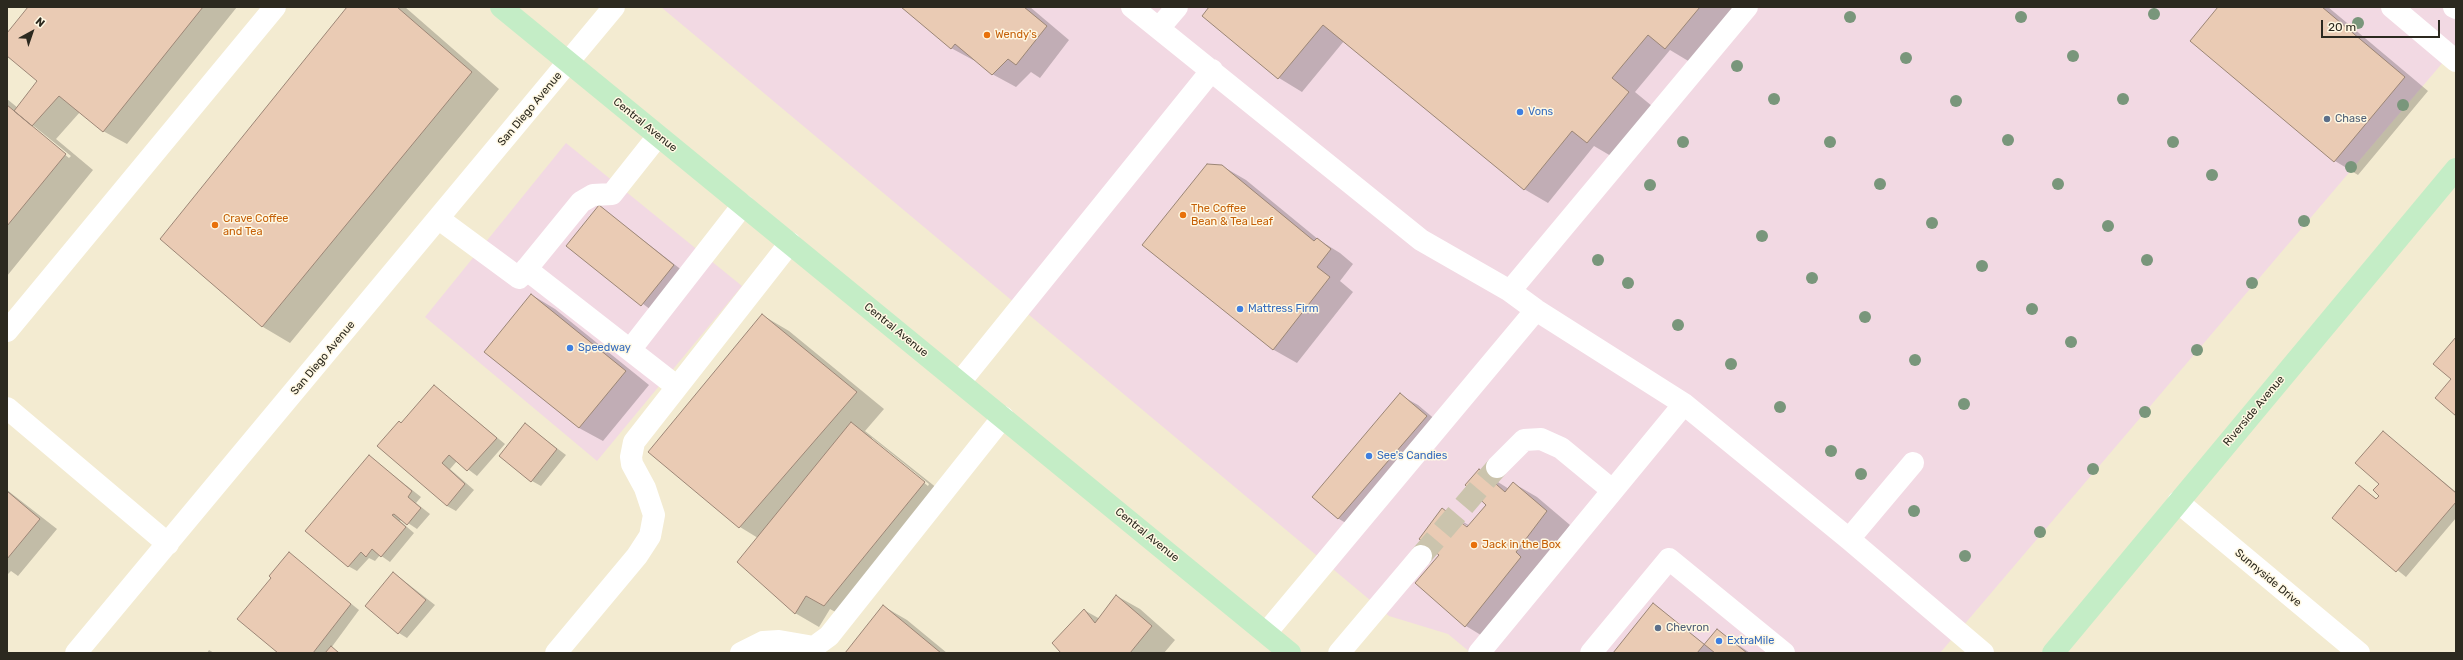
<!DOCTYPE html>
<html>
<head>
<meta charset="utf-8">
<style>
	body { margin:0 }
	#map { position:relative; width:2463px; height:660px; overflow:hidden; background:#f3ebd1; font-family:Rubik,sans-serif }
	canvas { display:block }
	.frame { position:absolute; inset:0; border:8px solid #2c291f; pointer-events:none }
	.north { position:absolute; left:12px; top:12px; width:40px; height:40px; -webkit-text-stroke:3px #fff8e3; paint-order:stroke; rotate:40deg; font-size:11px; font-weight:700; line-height:16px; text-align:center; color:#2c291f }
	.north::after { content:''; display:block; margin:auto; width:14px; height:18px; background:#2c291f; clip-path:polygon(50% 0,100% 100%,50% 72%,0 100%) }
	.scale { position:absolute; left:2321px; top:20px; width:119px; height:18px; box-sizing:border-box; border:2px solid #2c291f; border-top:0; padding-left:5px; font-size:12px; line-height:14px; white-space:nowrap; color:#2c291f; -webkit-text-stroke:3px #fff8e3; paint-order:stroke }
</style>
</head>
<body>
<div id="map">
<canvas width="2463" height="660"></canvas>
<div class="frame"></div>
<div class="north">N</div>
<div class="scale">20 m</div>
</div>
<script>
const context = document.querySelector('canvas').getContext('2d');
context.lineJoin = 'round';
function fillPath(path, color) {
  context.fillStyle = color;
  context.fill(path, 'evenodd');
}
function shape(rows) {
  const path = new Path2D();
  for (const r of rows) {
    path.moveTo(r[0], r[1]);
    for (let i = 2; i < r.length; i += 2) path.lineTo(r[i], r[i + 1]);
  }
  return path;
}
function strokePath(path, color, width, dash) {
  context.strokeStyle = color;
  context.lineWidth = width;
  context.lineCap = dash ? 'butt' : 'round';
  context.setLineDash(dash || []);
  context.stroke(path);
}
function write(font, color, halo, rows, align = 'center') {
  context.font = font + ' Rubik,sans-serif';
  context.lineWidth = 3;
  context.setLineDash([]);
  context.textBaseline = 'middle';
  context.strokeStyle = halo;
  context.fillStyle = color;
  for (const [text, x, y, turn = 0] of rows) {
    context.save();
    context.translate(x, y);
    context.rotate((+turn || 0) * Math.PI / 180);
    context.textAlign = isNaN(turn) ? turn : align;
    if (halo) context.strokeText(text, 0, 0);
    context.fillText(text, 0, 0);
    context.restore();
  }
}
const commercial = shape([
	[661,7,2456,7,2456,47,1940,653,1471,653,1448,634,1389,616],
	[566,143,742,286,597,461,425,317]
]);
const shadow = shape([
	[29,7,237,7,127,144,103,131,80,112,56,139,93,170,7,276,7,99,18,108,39,81,7,54,7,34],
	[30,123,71,156,69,158,29,125],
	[348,7,405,7,499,89,290,343,263,327,161,239],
	[903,7,1030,7,1069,40,1040,78,1031,72,1016,87,992,74,976,60,975,61,951,48],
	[1210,7,1735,7,1690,62,1670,50,1635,92,1652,106,1611,156,1594,146,1548,203,1524,189,1344,41,1302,92,1279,78,1203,15],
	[2220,7,2328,7,2428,91,2358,175,2335,161],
	[1222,166,1246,180,1319,240,1340,253,1353,264,1340,281,1353,292,1297,363,1274,350,1144,245],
	[599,206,683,271,651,310,567,246],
	[532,295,555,309,649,385,603,441,579,428],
	[762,315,789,331,884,409,865,431,947,496,848,619,830,609,819,627,795,613,758,538,740,527,650,451],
	[872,438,929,484,928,486,871,439],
	[434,386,505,444,477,476,457,461,450,469,474,490,456,511,447,506,402,424],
	[1400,395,1418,405,1443,426,1356,529,1339,519,1313,497],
	[526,425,566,455,541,486,532,481],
	[2383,432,2456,492,2456,518,2406,577,2333,518,2359,487,2377,499,2380,496],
	[369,456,421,497,416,503,430,514,417,529,402,519,400,521,414,533,390,562,380,555,375,561,369,558,357,571,348,566],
	[1479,470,1509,489,1513,483,1537,497,1570,525,1489,640,1466,626,1417,583,1440,554,1442,509,1470,526,1487,504],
	[1463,523,1472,529,1463,525],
	[7,490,57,529,18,576,11,571,7,575],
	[289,554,359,610,331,648,341,653,280,653,273,578],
	[394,573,435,605,407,638,399,633],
	[1117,596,1140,609,1175,640,1164,653,1062,653,1084,610,1100,619],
	[1653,605,1705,645,1717,630,1750,653,1614,653],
	[883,606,907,620,947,653,846,653],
	[209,650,214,653,207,653]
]);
const building = shape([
	[28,7,203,7,103,132,59,96,32,126,14,111,37,81,7,56,7,33,28,7],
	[347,7,397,7,472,72,262,327,160,239,347,7],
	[901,7,1024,7,1047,26,1016,65,1008,59,992,75,955,44,951,49,901,7],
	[1209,7,1700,7,1665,49,1648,35,1612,78,1629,92,1587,143,1572,131,1524,190,1323,25,1278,79,1202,16,1209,7],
	[2218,7,2322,7,2405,77,2334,162,2190,41,2218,7],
	[7,105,66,154,7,226,7,105],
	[1207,164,1222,165,1314,241,1317,238,1331,249,1317,267,1330,277,1273,350,1142,245,1207,164],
	[599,205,674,265,641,306,566,246,599,205],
	[531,294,626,371,579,428,484,352,531,294],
	[762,314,857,392,739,528,648,452,762,314],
	[2456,337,2456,416,2435,398,2451,379,2433,364,2456,337],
	[434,385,497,438,467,471,449,455,442,463,465,484,447,506,377,446,399,421,401,423,434,385],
	[1400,393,1427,416,1338,519,1312,497,1400,393],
	[851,422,925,482,824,606,806,596,795,614,737,562,851,422],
	[525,423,557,449,531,482,499,456,525,423],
	[2383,431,2456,493,2456,502,2396,572,2332,518,2359,485,2376,499,2379,496,2373,490,2379,484,2355,463,2383,431],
	[369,455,412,491,408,497,421,508,407,525,394,514,392,515,406,527,381,557,372,549,366,557,361,552,348,567,305,531,369,455],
	[1479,469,1505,492,1513,482,1547,511,1516,552,1521,557,1465,627,1415,583,1439,555,1419,539,1442,508,1467,527,1486,505,1465,485,1479,469],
	[7,491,40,519,7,559,7,491],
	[289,552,351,604,313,653,278,653,237,619,271,578,269,576,289,552],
	[393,572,426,600,398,634,365,606,393,572],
	[1116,595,1152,626,1130,653,1061,653,1052,643,1084,609,1095,623,1116,595],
	[1653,603,1715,653,1613,653,1653,603],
	[883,605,941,653,845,653,883,605],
	[1717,629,1747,653,1697,653,1717,629],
	[331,646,339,653,325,653,331,646]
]);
const minorTunnel = shape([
	[1421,556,1497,467]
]);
const minor = shape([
	[1132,7,1421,240,1510,291],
	[1747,7,1510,291,1536,310,1684,404,1849,539,1983,653],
	[2392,7,2456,61],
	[2454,7,2456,8],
	[1159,28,1177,7],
	[439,219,519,278,581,202,593,195,612,194,658,136],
	[526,269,676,386],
	[7,331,275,7],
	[630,350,743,205],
	[960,382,1212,70],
	[7,408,168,544],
	[1497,467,1524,440,1541,439,1561,448,1612,490],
	[2178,502,2359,653],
	[1849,539,1913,463],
	[1266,633,1536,310],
	[76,653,614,7],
	[556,653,637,556,650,536,654,515,645,488,632,464,631,457,634,442,790,243],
	[741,653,763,642,779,641,814,647,829,636,1003,417],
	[1339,653,1421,556],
	[1479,653,1684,404],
	[1591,653,1669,559,1784,653]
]);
const major = shape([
	[501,7,1290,653],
	[2053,653,2456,169]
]);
const trees = [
	[2154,14],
	[1850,17],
	[2021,17],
	[2358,23],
	[2073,56],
	[1906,58],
	[1737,66],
	[1774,99],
	[2123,99],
	[1956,101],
	[2403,105],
	[2008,140],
	[1683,142],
	[1830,142],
	[2173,142],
	[2351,167],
	[2212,175],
	[1880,184],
	[2058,184],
	[1650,185],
	[2304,221],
	[1932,223],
	[2108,226],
	[1762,236],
	[1598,260],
	[2147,260],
	[1982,266],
	[1812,278],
	[1628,283],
	[2252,283],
	[2032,309],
	[1865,317],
	[1678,325],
	[2071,342],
	[2197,350],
	[1915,360],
	[1731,364],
	[1964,404],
	[1780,407],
	[2145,412],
	[1831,451],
	[2093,469],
	[1861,474],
	[1914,511],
	[2040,532],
	[1965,556]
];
const markers = [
	[987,35,4,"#e8710a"],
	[1520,112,4,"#3f7fe0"],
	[2327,119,4,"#5c6f8a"],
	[1183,215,4,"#e8710a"],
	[215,225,4,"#e8710a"],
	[1240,309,4,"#3f7fe0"],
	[570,348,4,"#3f7fe0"],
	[1369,456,4,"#3f7fe0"],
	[1474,545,4,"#e8710a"],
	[1658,628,4,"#5c6f8a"],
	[1719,641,4,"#3f7fe0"]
];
const foodNames = [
	["Wendy's",995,35],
	["The Coffee",1191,209],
	["Bean & Tea Leaf",1191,222],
	["Crave Coffee",223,219],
	["and Tea",223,232],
	["Jack in the Box",1482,545]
];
const streetNames = [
	["San Diego Avenue",530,109,-50],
	["Central Avenue",645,125,39],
	["Central Avenue",896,330,39],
	["San Diego Avenue",323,358,-50],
	["Riverside Avenue",2254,411,-50],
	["Central Avenue",1147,535,39],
	["Sunnyside Drive",2268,578,40]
];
const shopNames = [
	["Vons",1528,112],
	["Mattress Firm",1248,309],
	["Speedway",578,348],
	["See's Candies",1377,456],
	["ExtraMile",1727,641]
];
const serviceNames = [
	["Chase",2335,119],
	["Chevron",1666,628]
];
fillPath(commercial, '#f2d9e3');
fillPath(shadow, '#0003');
fillPath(building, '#eacbb4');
strokePath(building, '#9c8676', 1);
strokePath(minorTunnel, '#cbc4ad', 22, [22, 11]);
strokePath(minor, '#fff', 22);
strokePath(major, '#c4edc6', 22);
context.fillStyle = '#79967b';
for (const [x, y] of trees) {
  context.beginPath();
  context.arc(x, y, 6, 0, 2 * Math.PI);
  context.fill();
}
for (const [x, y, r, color] of markers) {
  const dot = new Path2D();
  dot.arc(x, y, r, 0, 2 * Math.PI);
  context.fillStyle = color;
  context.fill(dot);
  strokePath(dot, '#fff8e3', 1.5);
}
write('11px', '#c56008', '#fff8e3', foodNames, 'left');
write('11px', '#2c291f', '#fff8e3', streetNames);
write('11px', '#366cbe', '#fff8e3', shopNames, 'left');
write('11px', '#4e5e75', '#fff8e3', serviceNames, 'left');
</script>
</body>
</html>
